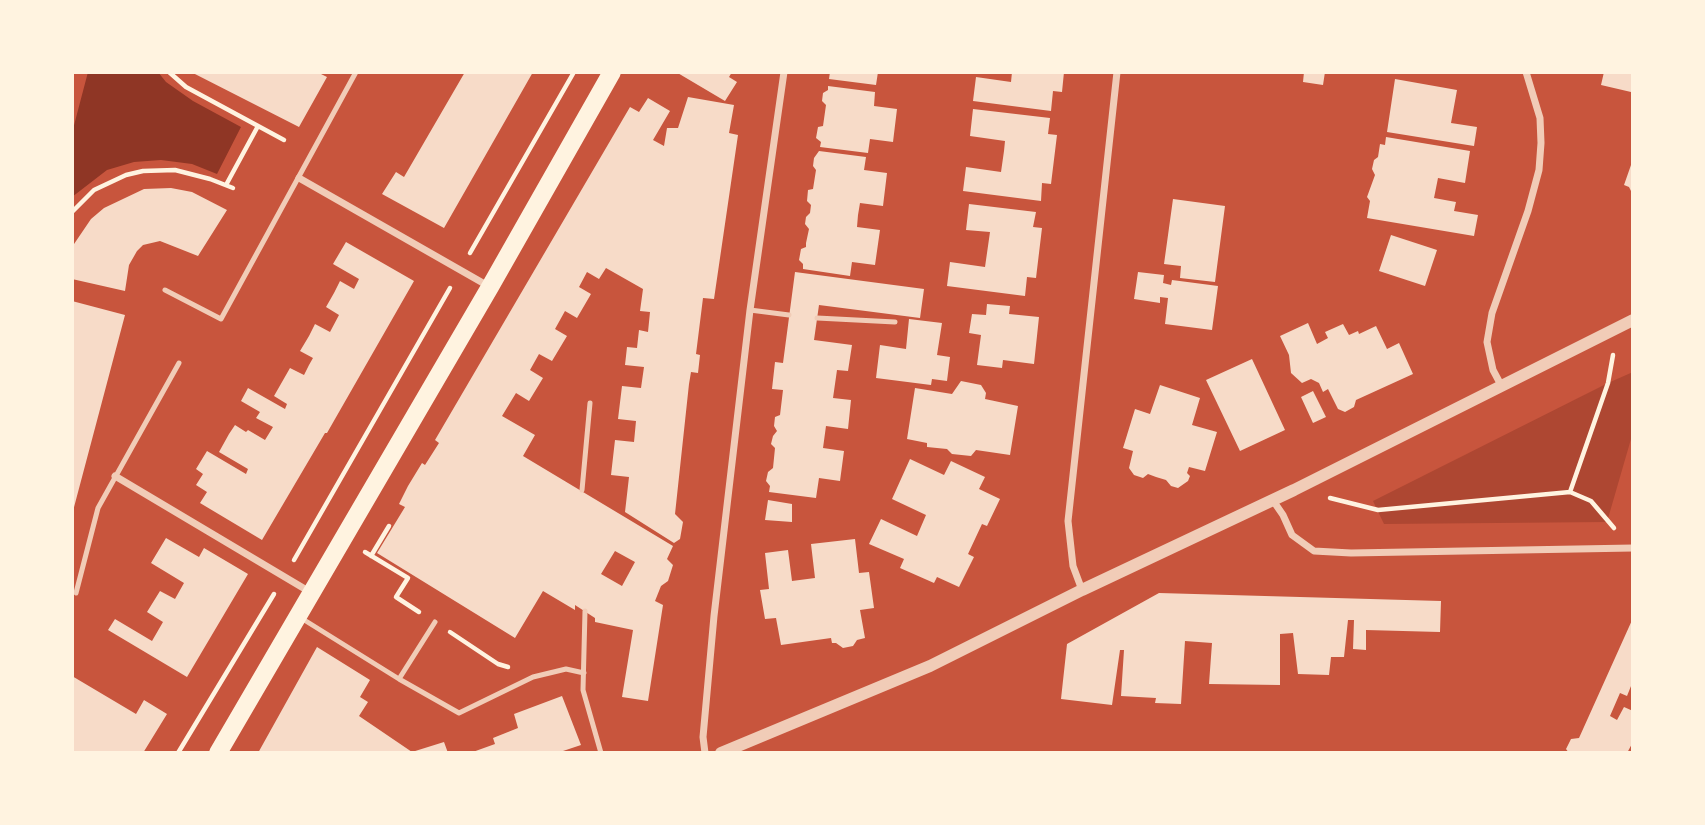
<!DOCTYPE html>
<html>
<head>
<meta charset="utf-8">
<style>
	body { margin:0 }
	#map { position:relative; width:1705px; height:825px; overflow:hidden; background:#c8553d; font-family:"Nunito Sans",sans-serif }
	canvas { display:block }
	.frame { position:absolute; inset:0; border:74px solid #fff3e0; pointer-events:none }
</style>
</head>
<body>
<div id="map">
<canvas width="1705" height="825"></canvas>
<div class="frame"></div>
</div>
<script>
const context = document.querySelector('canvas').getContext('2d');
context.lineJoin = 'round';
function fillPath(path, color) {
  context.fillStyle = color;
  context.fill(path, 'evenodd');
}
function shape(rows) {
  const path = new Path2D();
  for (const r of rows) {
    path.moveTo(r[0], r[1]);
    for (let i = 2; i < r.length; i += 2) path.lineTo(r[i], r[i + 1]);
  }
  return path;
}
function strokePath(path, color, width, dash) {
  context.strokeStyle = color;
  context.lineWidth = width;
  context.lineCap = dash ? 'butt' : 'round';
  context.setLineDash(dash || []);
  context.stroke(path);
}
const green = shape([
	[1633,372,1633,432,1607,522,1384,524,1373,501,1608,383]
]);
const water = shape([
	[88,72,158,72,166,82,193,101,241,127,217,174,192,164,161,160,134,162,107,170,72,197,72,133]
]);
const building = shape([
	[191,72,317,72,327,77,299,127],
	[465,72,533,72,444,228,382,194,396,172,404,177],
	[676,72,732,72,729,77,737,82,725,101],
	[830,72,878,72,876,85,829,79],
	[1012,72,1064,72,1062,92,1053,91,1051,111,973,101,976,77,1011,82],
	[1304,72,1325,72,1323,85,1303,82],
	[1604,72,1633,72,1631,92,1601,85],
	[1395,79,1457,90,1451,123,1477,127,1474,146,1387,132],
	[828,86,875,92,874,106,897,109,893,142,870,139,868,153,820,147,821,142,816,138,818,127,823,126,826,105,822,101,823,93,828,90],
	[688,97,734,105,729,133,738,135,714,299,703,298,696,354,700,355,698,373,691,372,689,384,675,514,683,522,680,539,674,543,625,512,629,477,611,475,615,440,634,442,636,421,618,419,622,386,641,388,644,367,625,365,627,347,637,348,639,330,648,332,650,312,640,311,643,289,606,268,599,279,587,272,579,287,591,294,577,318,565,311,555,329,567,336,552,361,539,354,530,370,543,378,529,401,516,393,502,416,535,435,523,456,673,546,667,559,673,565,668,581,661,586,655,601,663,605,648,701,622,697,633,630,595,622,595,618,575,605,575,610,543,591,515,638,377,553,405,507,399,504,408,486,422,463,425,465,439,443,435,440,630,107,639,112,648,98,670,111,653,140,664,146,667,128,678,128],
	[615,551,635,562,622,586,601,574],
	[973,109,1050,118,1048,134,1057,135,1051,184,1042,183,1041,201,963,191,966,167,1001,172,1004,151,1005,141,970,136],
	[1386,137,1470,151,1465,183,1438,178,1434,198,1456,202,1454,211,1478,215,1474,236,1367,218,1370,201,1367,197,1375,175,1372,169,1374,160,1378,157,1380,144,1385,145],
	[819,151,866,157,864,170,887,173,883,206,860,203,858,215,857,227,880,230,875,265,852,262,850,276,803,269,803,264,799,260,801,249,806,247,806,243,809,229,805,224,806,217,810,213,811,205,807,201,808,190,813,189,816,170,813,166,814,158],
	[1631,165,1633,165,1633,195,1629,187,1624,185],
	[171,188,192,192,227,210,198,256,160,241,143,245,137,251,129,265,125,291,72,279,72,247,91,219,104,208,144,189],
	[1173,199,1225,206,1215,282,1180,278,1181,266,1164,264],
	[969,204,1036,212,1033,227,1042,228,1036,278,1027,277,1025,296,947,286,950,262,985,267,990,232,966,230],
	[1391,235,1437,250,1425,286,1379,271],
	[346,242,414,281,335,419,327,433,325,433,262,540,200,503,207,492,196,485,203,474,196,469,207,451,246,474,248,469,219,452,229,434,235,425,246,432,248,430,265,440,273,427,256,418,260,412,241,401,248,388,285,409,287,404,274,396,290,368,304,375,309,365,313,358,300,351,309,336,315,324,330,332,339,315,326,307,334,293,340,281,354,289,359,279,333,264],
	[795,272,924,289,920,318,819,305,814,340,852,345,848,371,837,370,833,398,851,400,848,429,826,426,823,448,844,451,840,481,819,478,816,498,769,492,770,486,766,481,768,472,773,468,775,448,771,444,773,436,777,431,774,426,775,417,780,415,783,390,772,389,775,362,783,363],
	[1138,272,1164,275,1163,283,1171,285,1172,280,1218,286,1212,330,1165,324,1168,298,1160,297,1160,303,1134,299],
	[72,301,125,315,73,511,72,510],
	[987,304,1010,306,1009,314,1039,317,1034,364,1003,360,1002,368,977,365,981,335,969,333,972,314,986,315],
	[909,319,942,323,937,355,950,357,947,381,932,379,931,385,876,378,880,345,906,349],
	[1308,323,1317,344,1328,338,1325,332,1343,324,1349,335,1358,331,1359,334,1376,326,1387,349,1399,343,1413,374,1356,400,1354,407,1345,412,1338,409,1328,389,1323,392,1319,383,1311,379,1302,383,1291,373,1289,355,1280,336],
	[1252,359,1285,430,1240,451,1206,380],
	[961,381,981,385,986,393,985,399,1018,406,1010,455,976,450,971,456,952,454,947,449,927,447,927,443,907,439,915,388,952,394],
	[1160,385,1200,398,1192,425,1217,432,1205,471,1189,467,1187,473,1190,476,1188,481,1178,488,1171,486,1166,480,1156,477,1148,474,1143,478,1134,475,1129,468,1133,451,1123,448,1135,409,1150,414],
	[1313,391,1326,417,1313,423,1301,397],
	[910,459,944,475,951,461,985,477,979,489,1000,499,987,526,982,524,968,554,974,557,959,587,937,577,934,583,900,568,904,559,869,544,881,519,917,536,926,515,892,499],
	[768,500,792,504,792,522,765,520],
	[166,538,199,557,204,548,248,574,187,677,108,630,115,619,152,641,163,622,147,612,160,591,175,599,184,583,151,563],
	[855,539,859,573,869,572,874,608,860,610,865,638,857,640,853,646,843,648,836,643,832,643,831,638,781,645,776,618,765,619,760,590,769,589,765,553,788,550,792,581,815,578,811,544],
	[1159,593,1441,601,1440,632,1366,630,1366,650,1353,649,1354,620,1348,620,1344,657,1331,657,1329,675,1298,674,1293,633,1280,634,1280,685,1209,684,1212,643,1185,641,1181,704,1155,703,1156,698,1121,696,1124,650,1120,650,1112,705,1061,699,1067,644],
	[1633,618,1633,681,1627,696,1620,693,1610,716,1617,720,1624,707,1633,711,1633,742,1627,753,1569,753,1566,749,1571,739,1579,738],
	[317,647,370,680,360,697,368,702,359,716,412,752,444,742,448,753,258,753],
	[72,676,136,714,144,700,167,714,143,753,72,752],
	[562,696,581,745,557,753,470,753,495,744,493,738,518,728,514,714]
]);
const path = shape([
	[169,72,186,87,284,140],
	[226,185,258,126],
	[72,212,94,190,126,175,143,171,175,170,210,179,233,188],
	[470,253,574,72],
	[1570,492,1591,501,1614,528],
	[1330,498,1378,510,1570,492,1608,383,1613,355],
	[365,552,408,578,396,597,419,612],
	[371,556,389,526],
	[294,560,450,288],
	[450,632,498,664,508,667],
	[178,753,274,594]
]);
const service = shape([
	[165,290,221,319,356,72],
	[750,310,789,315],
	[817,318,895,322],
	[582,490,590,403],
	[76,593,98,508,179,363],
	[585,611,583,690,601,753],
	[301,618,399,679,459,713,533,677,566,669,584,673],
	[399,679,435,622]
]);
const minor = shape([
	[299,178,490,287],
	[1501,385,1493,370,1487,342,1492,313,1528,211,1539,170,1541,143,1540,118,1526,72],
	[115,476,310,592],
	[1272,499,1283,515,1292,535,1314,551,1351,553,1633,548],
	[1082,590,1073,566,1068,521,1117,72],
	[705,753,703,737,714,616,750,310,784,72]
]);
const tertiary = shape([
	[721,753,930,666,1082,590,1294,490,1633,320]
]);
const primary = shape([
	[218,753,490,287,612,72]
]);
fillPath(green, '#ae4732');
fillPath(water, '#8f3625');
fillPath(building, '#f7dbc8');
strokePath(path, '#fff3e0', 4.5);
strokePath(service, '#f1ccb7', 5);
strokePath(minor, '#f1ccb7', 7);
strokePath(tertiary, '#f1ccb7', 12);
strokePath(primary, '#fff3e0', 18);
</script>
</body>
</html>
